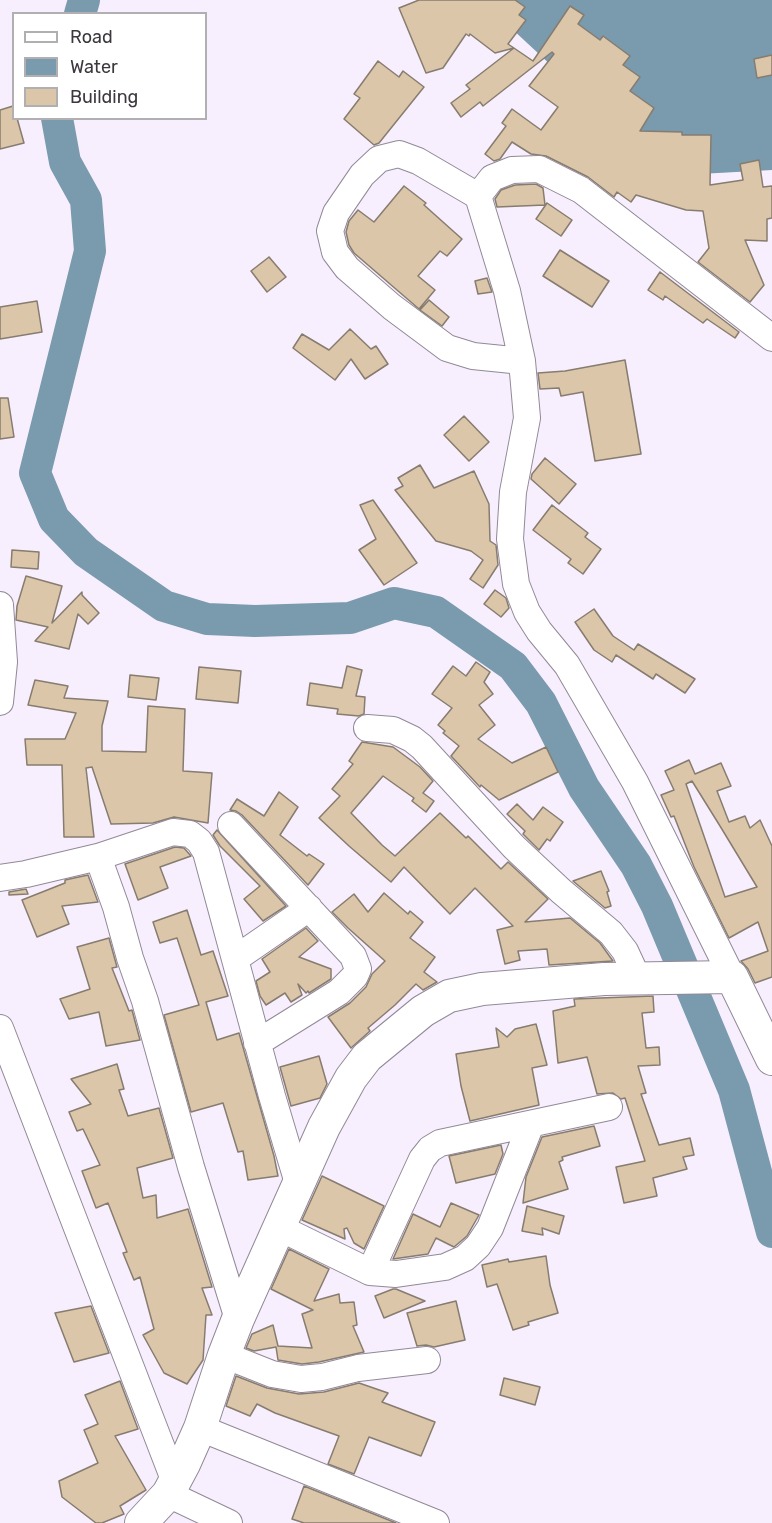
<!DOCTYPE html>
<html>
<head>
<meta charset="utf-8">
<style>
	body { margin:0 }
	#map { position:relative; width:772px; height:1523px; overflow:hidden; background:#f8effe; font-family:Rubik,sans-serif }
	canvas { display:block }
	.legend { position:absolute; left:12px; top:12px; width:195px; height:108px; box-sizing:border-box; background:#fff; border:2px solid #b1afb2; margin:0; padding:8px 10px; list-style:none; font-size:18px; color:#3c383e }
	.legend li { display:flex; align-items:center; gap:12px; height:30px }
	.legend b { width:30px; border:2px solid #b1afb2 }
</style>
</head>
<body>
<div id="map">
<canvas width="772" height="1523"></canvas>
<ul class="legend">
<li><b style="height:8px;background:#fff"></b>Road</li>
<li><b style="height:16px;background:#7a9aad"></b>Water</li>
<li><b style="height:16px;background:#dbc6a9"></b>Building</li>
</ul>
</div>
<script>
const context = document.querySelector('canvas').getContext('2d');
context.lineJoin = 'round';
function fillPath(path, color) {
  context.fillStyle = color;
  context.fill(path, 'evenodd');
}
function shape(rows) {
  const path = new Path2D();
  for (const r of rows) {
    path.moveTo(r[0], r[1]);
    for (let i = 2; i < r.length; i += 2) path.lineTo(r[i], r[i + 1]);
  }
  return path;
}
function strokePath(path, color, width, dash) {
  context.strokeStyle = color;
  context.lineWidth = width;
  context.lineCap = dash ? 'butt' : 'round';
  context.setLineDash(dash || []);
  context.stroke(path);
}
const water = shape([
	[481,0,772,0,772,170,700,174,598,109]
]);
const river = shape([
	[80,14,84,0],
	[57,118,65,162,86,200,90,251,35,473,54,519,86,552,164,606,207,619,255,621,350,618,394,603,436,612,513,666,541,703,584,788,636,865,657,906,734,1090,772,1232]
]);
const building = shape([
	[419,0,515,0,525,7,519,15,526,20,508,44,533,61,570,6,584,15,578,24,600,40,603,36,630,56,623,65,640,77,630,91,654,108,640,131,682,132,682,135,711,135,710,185,743,180,740,164,759,160,763,187,772,186,772,218,767,219,767,241,745,240,764,285,750,302,698,262,709,248,703,211,686,210,636,195,631,202,617,192,614,197,588,177,546,156,531,154,512,142,500,159,494,161,485,154,506,126,502,123,512,109,541,130,558,107,529,86,554,54,552,52,483,106,480,102,461,117,451,103,470,89,466,85,514,48,495,53,470,34,469,36,466,34,443,68,426,73,399,8,419,0],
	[772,55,772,75,757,78,754,59,772,55],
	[378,61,399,77,403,71,424,87,379,143,374,145,344,119,360,98,354,94,378,61],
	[13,106,14,118,17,118,24,143,0,149,0,110,13,106],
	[536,184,543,188,545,205,497,207,495,199,501,190,515,185,536,184],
	[404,186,426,203,424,205,462,239,447,256,440,251,418,276,435,290,419,309,354,253,349,245,346,232,349,221,358,210,374,222,404,186],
	[547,203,572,220,561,236,536,219,547,203],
	[560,250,609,281,592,307,543,276,560,250],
	[269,257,286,277,267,292,251,271,269,257],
	[660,272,739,332,735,338,707,319,703,323,665,296,663,300,648,290,660,272],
	[487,278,492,292,478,294,475,281,487,278],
	[429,300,449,317,442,326,420,310,429,300],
	[37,301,42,332,0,339,0,307,37,301],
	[350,329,371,349,376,346,388,364,365,379,351,359,335,380,293,348,302,334,329,350,350,329],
	[625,360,641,454,595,461,583,392,561,396,559,388,540,389,538,373,565,371,625,360],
	[0,398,8,398,14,437,0,439,0,398],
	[464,416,489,442,469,461,444,435,464,416],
	[545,458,576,484,559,504,531,479,532,474,545,458],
	[420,465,434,488,474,471,489,504,490,541,496,545,498,565,483,588,470,579,483,560,471,551,436,541,395,490,403,486,398,478,420,465],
	[373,500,417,563,384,585,359,550,376,539,360,505,373,500],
	[552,505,588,533,585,537,601,549,583,574,568,563,571,559,533,530,552,505],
	[12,550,39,552,38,569,11,567,12,550],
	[26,576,62,586,52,623,82,592,82,595,99,613,88,624,78,614,69,649,35,641,48,627,16,620,17,606,26,576],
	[495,590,506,598,509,608,501,617,484,604,495,590],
	[594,609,613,636,634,650,638,644,695,679,685,693,656,674,653,679,616,655,612,662,594,650,575,622,594,609],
	[476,662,490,672,484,682,493,694,479,705,495,725,478,739,512,763,546,747,558,772,499,800,481,785,480,787,451,756,459,746,443,733,445,731,438,725,452,708,432,694,453,666,466,676,476,662],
	[347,666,362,670,356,696,365,697,364,714,359,716,337,714,338,709,307,705,310,683,342,688,347,666],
	[199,667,241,671,238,703,196,699,199,667],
	[130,675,159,678,156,700,128,697,130,675],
	[35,680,68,686,64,698,108,701,102,726,102,751,146,752,148,706,185,709,183,771,212,773,208,823,174,817,153,823,111,824,92,767,86,768,94,837,64,837,62,765,27,765,25,739,65,739,76,713,28,705,35,680],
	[362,742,393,747,420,767,433,781,423,793,434,801,426,812,412,801,414,798,383,776,351,813,382,845,395,856,440,813,466,838,468,836,501,869,508,862,548,899,525,922,570,918,600,943,613,961,549,965,547,949,518,951,520,960,505,964,497,930,513,926,475,888,450,914,404,867,391,882,349,846,319,818,340,796,332,789,353,764,349,761,362,742],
	[689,760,695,774,721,763,731,786,717,791,729,822,745,816,750,828,760,820,772,846,772,977,755,983,748,969,741,961,768,951,758,922,729,938,694,867,674,816,671,817,661,795,674,790,665,771,689,760],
	[692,781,720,826,757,887,725,897,686,784,692,781],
	[279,792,298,807,280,835,307,856,309,854,324,864,308,885,242,815,236,811,230,810,237,799,264,816,279,792],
	[517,804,533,820,543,807,563,822,550,841,547,839,539,850,523,834,525,831,507,814,517,804],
	[217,830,286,906,263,921,244,899,260,886,220,846,213,835,217,830],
	[175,847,184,848,191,856,160,867,168,888,138,900,125,864,175,847],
	[601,871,609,891,607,892,611,906,605,908,573,881,601,871],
	[88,875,98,902,62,906,69,924,37,937,22,900,65,883,65,880,88,875],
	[26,889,28,894,9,895,9,892,26,889],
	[384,893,408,914,410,911,423,922,410,938,435,957,424,972,437,982,423,990,416,984,395,1005,368,1028,370,1031,351,1048,328,1017,350,1003,366,987,372,974,385,961,348,928,332,912,354,894,368,912,384,893],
	[187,910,201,955,213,951,228,996,206,1002,217,1040,239,1033,274,1156,278,1176,248,1180,243,1151,238,1152,223,1103,191,1112,164,1015,199,1005,177,938,160,943,153,922,187,910],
	[306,928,318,941,299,957,331,969,331,979,309,993,308,991,306,993,298,984,302,995,291,1002,285,993,266,1005,260,996,256,981,270,972,262,959,306,928],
	[109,938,117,967,112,968,129,1011,132,1010,140,1040,106,1046,99,1012,69,1019,60,999,90,989,77,947,109,938],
	[653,996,654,1012,642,1013,646,1048,659,1047,660,1065,638,1066,646,1093,641,1094,659,1145,690,1138,694,1155,683,1157,687,1169,653,1178,657,1196,624,1203,616,1167,645,1161,625,1098,621,1099,613,1093,597,1094,587,1057,558,1063,553,1011,575,1006,574,999,653,996],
	[536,1024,547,1065,532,1068,539,1105,470,1121,461,1086,456,1054,499,1047,496,1028,507,1037,515,1029,536,1024],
	[319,1056,327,1084,320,1098,291,1106,280,1067,319,1056],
	[117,1064,124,1089,119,1090,128,1116,159,1108,173,1158,137,1168,143,1198,156,1195,157,1218,188,1209,212,1287,202,1288,212,1315,206,1315,203,1360,187,1384,164,1373,143,1335,154,1329,140,1277,134,1280,123,1253,127,1252,108,1203,96,1208,82,1171,100,1165,83,1129,77,1131,69,1112,91,1104,71,1079,117,1064],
	[594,1126,600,1146,562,1157,563,1160,559,1162,568,1189,523,1203,526,1177,542,1137,594,1126],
	[501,1145,503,1154,495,1174,456,1183,449,1156,501,1145],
	[322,1176,384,1206,364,1249,354,1243,347,1228,344,1229,345,1239,302,1220,322,1176],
	[451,1203,479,1215,467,1236,454,1247,436,1238,428,1254,393,1259,413,1214,440,1227,451,1203],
	[527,1206,564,1216,559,1234,542,1228,543,1235,522,1231,527,1206],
	[289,1249,329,1269,314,1301,339,1294,340,1303,354,1302,357,1325,353,1326,364,1352,319,1362,302,1364,278,1360,276,1347,254,1351,246,1348,252,1334,273,1325,278,1346,312,1348,302,1314,313,1310,271,1289,289,1249],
	[546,1256,550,1285,558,1313,528,1322,529,1325,513,1330,497,1284,487,1287,482,1265,508,1259,509,1262,546,1256],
	[393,1289,396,1289,425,1301,384,1318,375,1296,393,1289],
	[456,1301,465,1340,434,1347,426,1345,417,1346,407,1313,456,1301],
	[91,1306,109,1353,74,1362,55,1313,91,1306],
	[236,1376,267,1388,299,1394,324,1392,359,1383,388,1393,382,1402,435,1422,421,1456,369,1437,354,1474,328,1464,339,1436,275,1413,257,1404,250,1416,226,1406,236,1376],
	[504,1378,540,1387,535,1405,500,1395,504,1378],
	[120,1381,138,1429,115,1436,146,1490,120,1506,124,1514,102,1523,96,1523,62,1497,59,1481,98,1463,84,1430,98,1424,85,1395,120,1381],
	[304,1486,396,1523,304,1523,292,1519,304,1486]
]);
const minor = shape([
	[478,196,492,178,512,170,539,169,581,190,772,338],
	[522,361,473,356,447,348,392,307,347,268,335,252,330,231,336,213,362,175,379,159,399,154,418,161,478,196,507,291,522,361,527,418,513,492,510,539,516,584,527,612,539,631,567,665,635,782,732,977],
	[0,605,4,662,0,702],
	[367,728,393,730,412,739,422,747,514,847,561,891,611,933,625,951,638,979],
	[231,825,353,956,358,969,355,976,339,992,257,1043],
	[98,857,116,907,130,958,145,1001,191,1167,238,1319],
	[0,878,26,874,98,857,173,832,190,834,199,841,206,852,272,1096,298,1183],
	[235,959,309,908],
	[0,1028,175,1482],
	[280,1228,370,1272,396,1274,445,1267,465,1258,478,1246,490,1228,531,1124],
	[370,1272,422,1159,430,1149,440,1143,609,1107],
	[224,1355,272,1374,301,1379,322,1377,358,1368,427,1360],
	[200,1428,436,1523],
	[168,1494,229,1523]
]);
const major = shape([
	[141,1523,168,1494,184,1464,200,1428,224,1355,238,1319,324,1127,351,1078,367,1057,423,1011,449,996,482,989,604,979,732,977,772,1059]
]);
fillPath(water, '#7a9aad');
strokePath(river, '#7a9aad', 32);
fillPath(building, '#dbc6a9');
strokePath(building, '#867c6f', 1.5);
strokePath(minor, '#928997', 28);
strokePath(major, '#928997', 34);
strokePath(minor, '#fff', 26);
strokePath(major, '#fff', 32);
</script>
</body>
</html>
